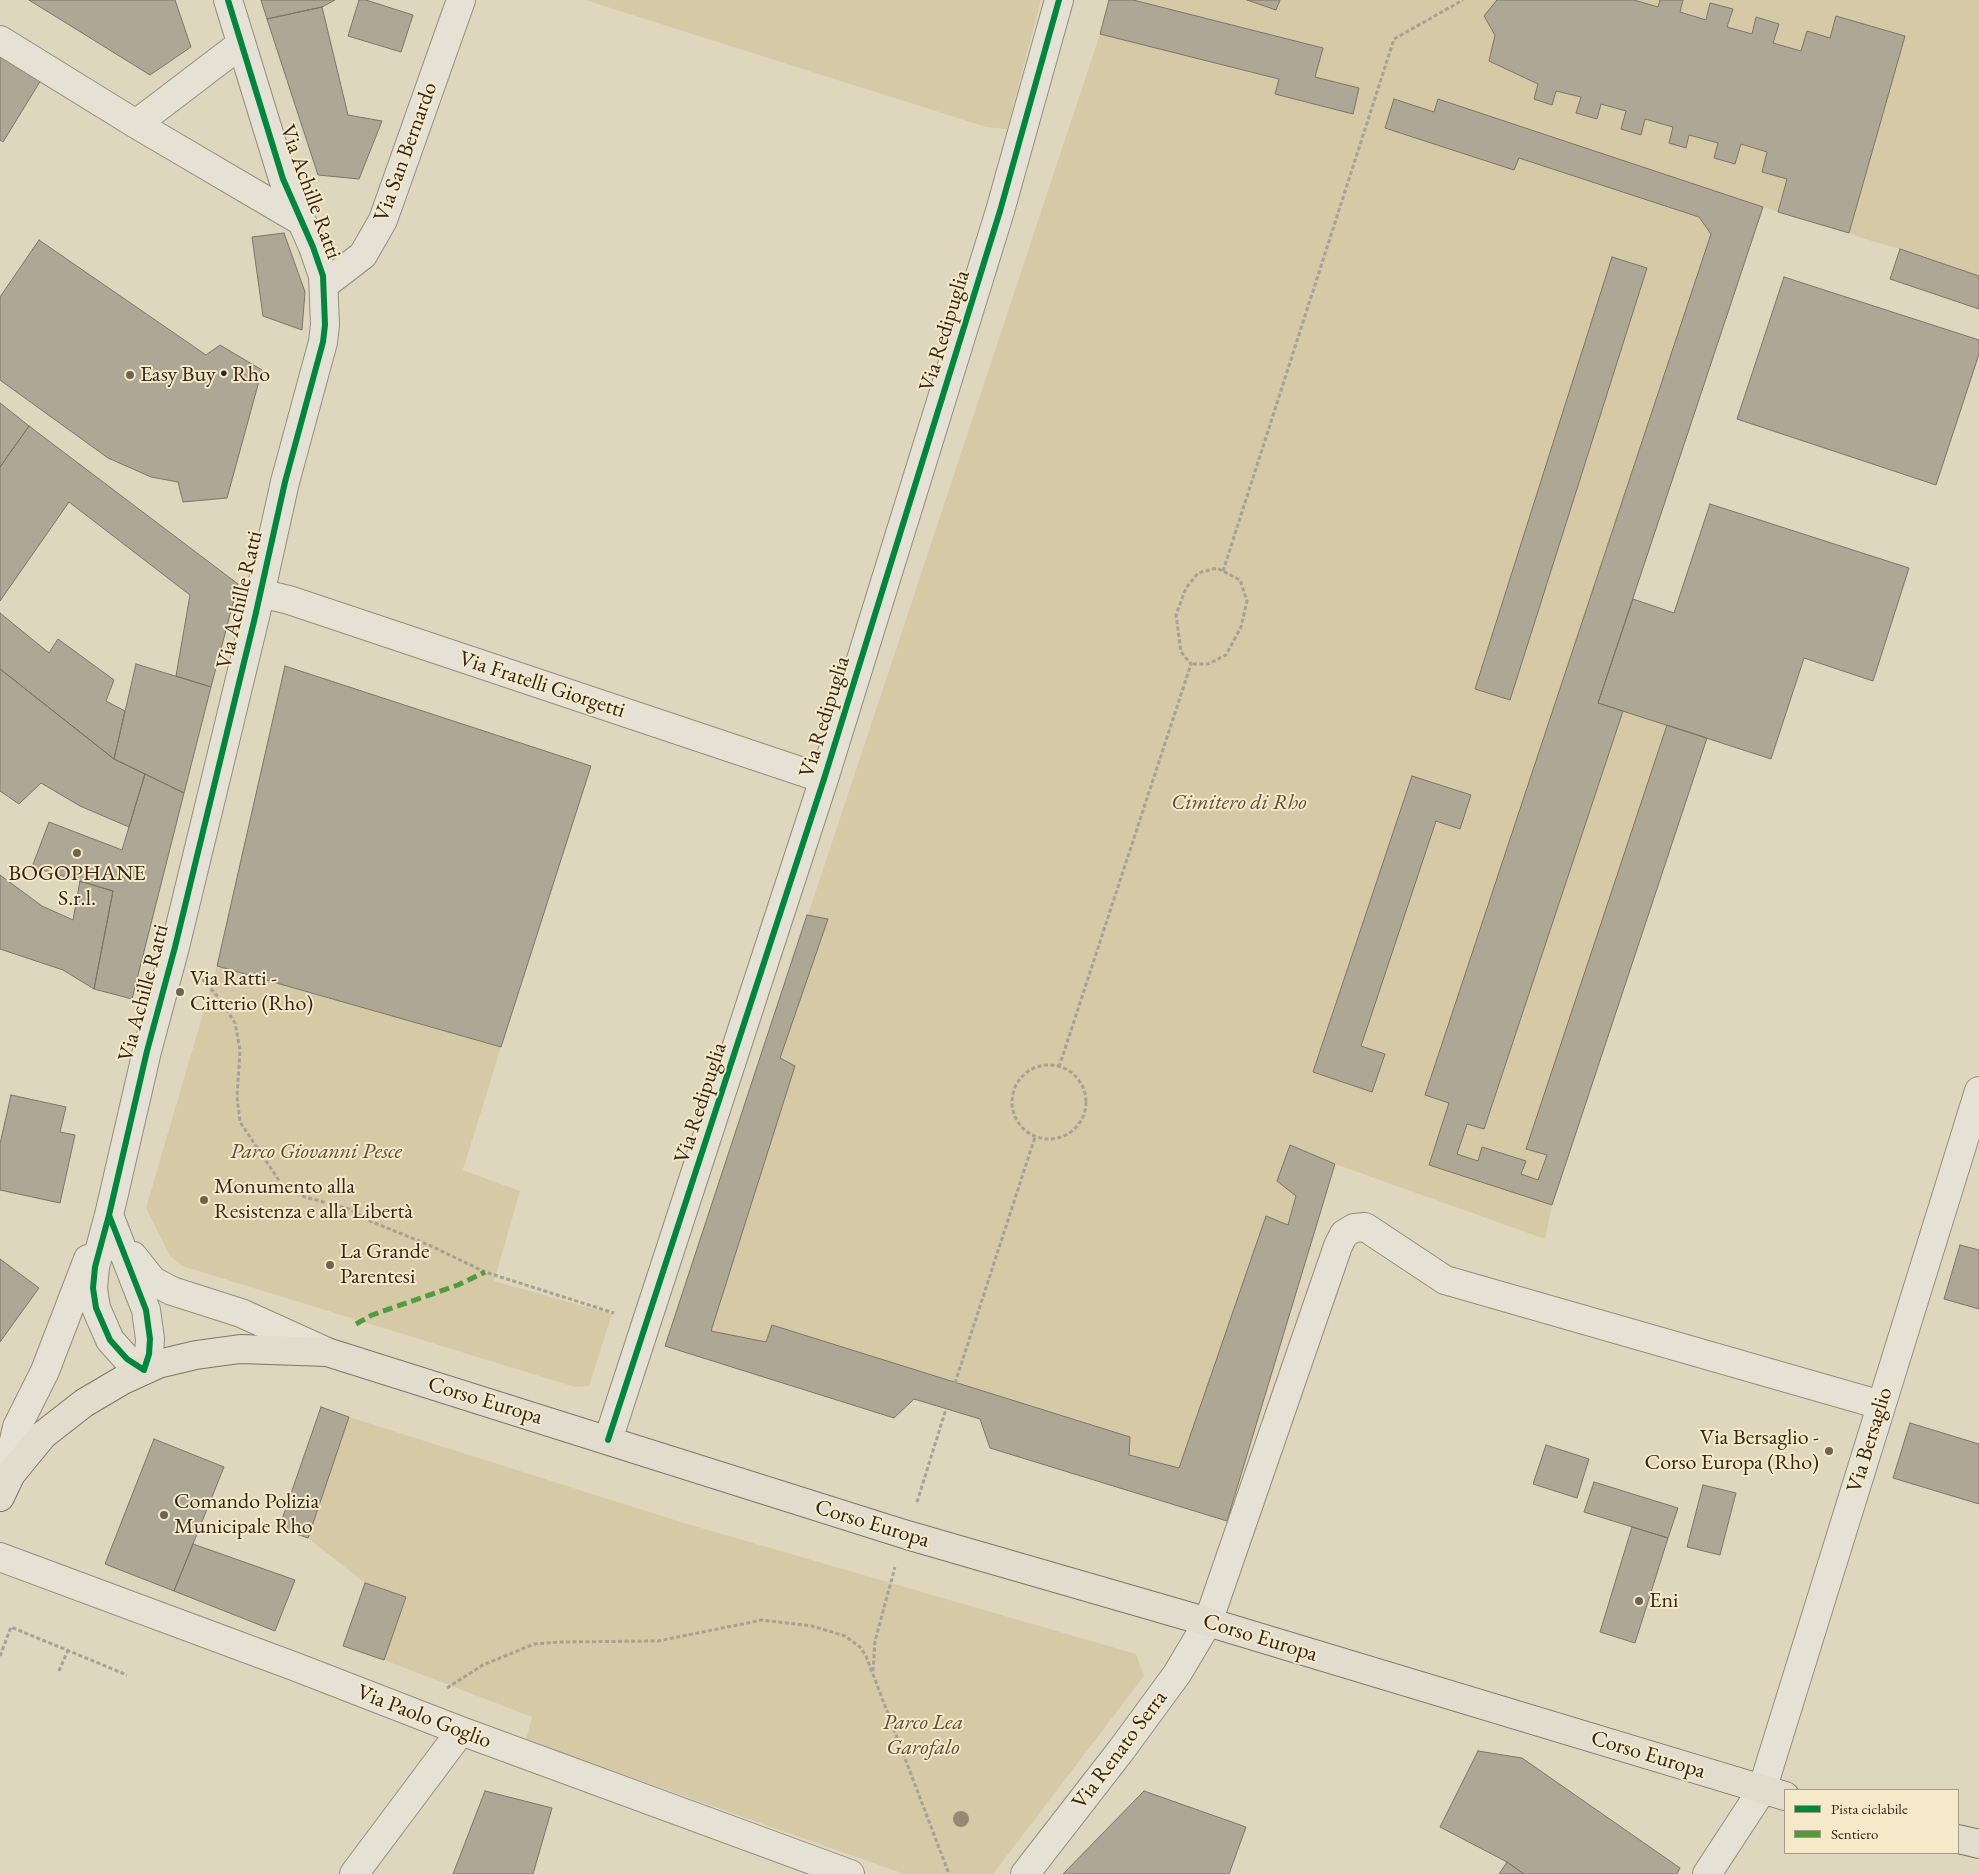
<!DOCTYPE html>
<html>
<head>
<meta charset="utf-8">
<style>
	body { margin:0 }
	#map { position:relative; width:1979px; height:1874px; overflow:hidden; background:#dfd7bd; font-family:"EB Garamond",serif }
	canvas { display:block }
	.legend { position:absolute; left:1784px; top:1789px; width:175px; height:65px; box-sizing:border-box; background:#f4eaca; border:1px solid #a79b82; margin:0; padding:6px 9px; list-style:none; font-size:15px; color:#342417 }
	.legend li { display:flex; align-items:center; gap:10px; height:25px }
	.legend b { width:25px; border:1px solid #a79b82 }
</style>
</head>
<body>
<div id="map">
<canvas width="1979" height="1874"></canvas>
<ul class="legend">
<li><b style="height:6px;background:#00873e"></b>Pista ciclabile</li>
<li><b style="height:6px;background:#519b3d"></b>Sentiero</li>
</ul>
</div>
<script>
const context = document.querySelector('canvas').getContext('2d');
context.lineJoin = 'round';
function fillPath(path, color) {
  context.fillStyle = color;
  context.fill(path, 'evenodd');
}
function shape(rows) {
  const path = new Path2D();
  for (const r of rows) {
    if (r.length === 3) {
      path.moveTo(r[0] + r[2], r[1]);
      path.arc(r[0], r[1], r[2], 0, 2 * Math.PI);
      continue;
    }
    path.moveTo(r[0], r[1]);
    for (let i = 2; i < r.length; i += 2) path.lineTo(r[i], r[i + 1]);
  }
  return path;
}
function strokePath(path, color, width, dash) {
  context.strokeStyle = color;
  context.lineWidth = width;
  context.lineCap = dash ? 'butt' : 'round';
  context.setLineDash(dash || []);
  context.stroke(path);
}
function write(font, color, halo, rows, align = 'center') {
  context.font = font + ' "EB Garamond",serif';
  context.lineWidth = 4;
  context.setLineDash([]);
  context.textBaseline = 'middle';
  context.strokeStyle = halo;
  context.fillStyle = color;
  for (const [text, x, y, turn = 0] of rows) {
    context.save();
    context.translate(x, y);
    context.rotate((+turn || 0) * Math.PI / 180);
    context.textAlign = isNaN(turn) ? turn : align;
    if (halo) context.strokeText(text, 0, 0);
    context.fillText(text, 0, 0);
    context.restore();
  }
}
const green = shape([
	[585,0,1041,0,1007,129,986,127],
	[1109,0,1979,0,1979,276,1900,249,1862,238,1849,233,1763,207,1599,703,1707,738,1552,1205,1545,1239,1335,1164,1227,1521,990,1448,980,1419,914,1399,894,1418,665,1346,1100,34],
	[217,966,501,1047,463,1170,520,1191,494,1281,612,1314,589,1386,575,1387,182,1266,170,1256,146,1208],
	[349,1417,684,1523,1136,1654,1144,1676,993,1874,904,1874,526,1740,532,1717,384,1660,406,1597,365,1583,308,1538]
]);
const building = shape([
	[29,0,175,0,191,47,150,75,29,0],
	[261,0,335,0,322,7,267,19,261,0],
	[359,0,366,0,413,15,401,52,348,36,359,0],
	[1109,0,1133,0,1323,48,1315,77,1359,88,1353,114,1275,94,1279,79,1100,34,1109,0],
	[1247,0,1280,0,1276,10,1247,0],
	[1497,0,1634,0,1658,7,1660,0,1683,0,1680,12,1706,20,1710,3,1733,9,1727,27,1752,34,1756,17,1779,24,1773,43,1801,51,1807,31,1830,38,1836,16,1905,36,1849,233,1778,212,1787,179,1762,172,1767,152,1741,144,1735,164,1714,158,1718,143,1689,135,1686,148,1669,143,1673,127,1645,119,1641,135,1621,129,1626,111,1601,104,1597,119,1576,113,1581,97,1556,91,1552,105,1534,99,1538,84,1489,61,1495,35,1484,16,1497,0],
	[322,7,348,115,382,121,359,179,318,175,267,19,322,7],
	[0,56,41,80,3,142,0,140,0,56],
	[1394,99,1434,112,1438,99,1763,207,1598,703,1623,711,1484,1129,1467,1124,1457,1154,1478,1161,1482,1147,1526,1161,1521,1174,1538,1180,1547,1155,1526,1149,1667,725,1707,738,1552,1205,1429,1165,1449,1103,1425,1095,1711,234,1699,217,1519,158,1514,170,1385,128,1394,99],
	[284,233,305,292,302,330,263,316,252,237,284,233],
	[39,240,206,355,220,345,262,370,227,498,183,502,178,482,151,477,108,458,0,380,0,297,39,240],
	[1900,249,1979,276,1979,309,1890,279,1900,249],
	[1612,257,1647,268,1510,700,1475,689,1612,257],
	[1784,277,1979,340,1979,354,1936,485,1737,419,1784,277],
	[0,403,29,426,0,467,0,403],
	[29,426,238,584,211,687,176,676,190,595,69,502,0,601,0,467,29,426],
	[1710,504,1909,568,1873,681,1804,658,1771,759,1598,703,1633,599,1674,613,1710,504],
	[0,613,49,653,58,639,114,680,106,701,125,711,114,759,0,669,0,613],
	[136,664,211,687,184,793,114,759,136,664],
	[285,666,591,766,501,1047,217,966,285,666],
	[0,669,114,759,145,774,129,827,80,806,41,783,19,804,0,791,0,669],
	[145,774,184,793,132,999,94,989,113,891,32,867,49,822,122,850,145,774],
	[1412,776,1471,795,1460,829,1436,821,1361,1046,1385,1054,1372,1092,1313,1072,1412,776],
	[0,875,42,906,73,920,80,881,113,891,94,989,63,970,0,949,0,875],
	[807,915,828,919,780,1058,795,1066,711,1331,766,1342,772,1325,1130,1437,1129,1455,1179,1468,1266,1216,1288,1225,1296,1196,1277,1181,1290,1145,1335,1164,1227,1521,990,1448,980,1419,914,1399,894,1418,665,1346,807,915],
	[11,1095,66,1107,60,1132,75,1135,60,1203,0,1190,0,1144,11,1095],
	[1960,1245,1979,1250,1979,1309,1944,1299,1960,1245],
	[0,1259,39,1288,0,1342,0,1259],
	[321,1407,349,1417,308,1538,279,1528,321,1407],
	[1910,1423,1979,1444,1979,1504,1893,1478,1910,1423],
	[154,1439,224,1467,174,1591,105,1564,154,1439],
	[1546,1445,1589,1459,1577,1498,1533,1484,1546,1445],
	[1594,1482,1678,1508,1668,1538,1584,1512,1594,1482],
	[1703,1485,1736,1493,1720,1555,1687,1547,1703,1485],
	[1632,1527,1668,1538,1635,1643,1600,1632,1632,1527],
	[193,1544,295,1580,275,1631,174,1591,193,1544],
	[365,1583,406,1597,384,1660,343,1646,365,1583],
	[1478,1751,1522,1758,1680,1868,1677,1874,1524,1874,1507,1862,1440,1827,1478,1751],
	[485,1791,552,1808,533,1874,453,1874,485,1791],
	[1144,1791,1246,1827,1229,1874,1063,1874,1144,1791],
	[1507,1862,1524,1874,1499,1874,1507,1862]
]);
const path = shape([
	[1223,571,1394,39,1463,0],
	[202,979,220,999,235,1023,240,1050,237,1097,240,1122,282,1185,305,1197,349,1209,370,1221,429,1245,485,1272,614,1313],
	[1049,1102,37],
	[1059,1067,1191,664,1181,652,1176,615,1186,588,1198,573,1217,568,1240,580,1247,601,1241,627,1226,655,1208,664,1191,664],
	[955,1383,1035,1137],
	[917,1502,946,1409],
	[0,1656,11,1627,127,1675],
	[59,1671,68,1650],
	[873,1671,875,1641,895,1567],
	[447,1688,483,1665,534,1644,561,1642,658,1641,762,1620,812,1626,845,1636,860,1647,866,1656,949,1874]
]);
const minor = shape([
	[0,40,136,124,301,221],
	[136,124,241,44],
	[324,285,363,255,383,220,461,0],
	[260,593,289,600,824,779],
	[109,1215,146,1310,150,1339,149,1354,144,1370,127,1359,110,1340,96,1308,93,1288,95,1267,109,1215,147,1051,175,947,255,617,285,482,323,342,325,325,323,276,313,247,283,179,228,0],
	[133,1256,153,1281,172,1291,241,1313,327,1352],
	[608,1440,824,779,1000,211,1059,0],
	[11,1474,12,1449,17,1427,45,1371,88,1259],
	[0,1557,296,1667,461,1731,850,1874],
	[354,1874,461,1731],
	[1025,1874,1122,1749,1177,1674,1208,1622,1338,1246,1344,1234,1354,1228,1365,1227,1445,1280,1881,1405],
	[1707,1874,1762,1790,1979,1091]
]);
const major = shape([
	[0,1497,11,1474,43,1435,84,1403,123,1380,158,1364,196,1355,240,1349,327,1352,907,1535,1208,1622,1785,1796],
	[1958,1839,1979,1844]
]);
const quiet = shape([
	[356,1324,372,1315,458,1285,485,1272]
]);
const cycleway = shape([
	[109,1215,146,1310,150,1339,149,1354,144,1370,127,1359,110,1340,96,1308,93,1288,95,1267,109,1215,147,1051,175,947,255,617,285,482,323,342,325,325,323,276,313,247,283,179,228,0],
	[608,1440,824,779,1000,211,1059,0]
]);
const trees = [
	[961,1819]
];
const markers = [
	[130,375,5,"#706351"],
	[77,853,5,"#706351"],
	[180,992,5,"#706351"],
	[204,1200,5,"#706351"],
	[330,1265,5,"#706351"],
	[1829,1451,5,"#706351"],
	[164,1515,5,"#706351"],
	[1639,1601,5,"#706351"]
];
const streetNames = [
	["Via San Bernardo",406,152,-70],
	["Via Achille Ratti",310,192,70],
	["Via Redipuglia",945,331,-73],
	["Via Achille Ratti",240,600,-77],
	["Via Fratelli Giorgetti",542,685,18],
	["Via Redipuglia",825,717,-73],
	["Via Achille Ratti",144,993,-75],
	["Via Redipuglia",701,1103,-72],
	["Corso Europa",485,1401,17],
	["Via Bersaglio",1870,1440,-73],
	["Corso Europa",872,1524,17],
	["Corso Europa",1260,1638,17],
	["Via Paolo Goglio",424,1717,21],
	["Via Renato Serra",1120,1750,-53],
	["Corso Europa",1648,1755,17]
];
const poiNames = [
	["Easy Buy • Rho",140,375],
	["BOGOPHANE",77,874,"center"],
	["S.r.l.",77,899,"center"],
	["Via Ratti -",190,979],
	["Citterio (Rho)",190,1004],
	["Monumento alla",214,1187],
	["Resistenza e alla Libertà",214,1212],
	["La Grande",340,1252],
	["Parentesi",340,1277],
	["Via Bersaglio -",1819,1438,"right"],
	["Corso Europa (Rho)",1819,1463,"right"],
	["Comando Polizia",174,1502],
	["Municipale Rho",174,1527],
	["Eni",1649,1601]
];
const parkNames = [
	["Cimitero di Rho",1239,803],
	["Parco Giovanni Pesce",316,1152],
	["Parco Lea",923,1723],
	["Garofalo",923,1748]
];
fillPath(green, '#d6c9a6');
fillPath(building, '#aea795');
strokePath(building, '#7c7567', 1);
strokePath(minor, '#948d7d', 30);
strokePath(major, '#7c7567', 30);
strokePath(path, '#a5a195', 3, [4, 2.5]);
strokePath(minor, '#e5e1d4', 28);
strokePath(major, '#e1dccd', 28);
strokePath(quiet, '#519b3d', 5, [10, 5]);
strokePath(cycleway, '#00873e', 6);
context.fillStyle = '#968973';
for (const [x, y] of trees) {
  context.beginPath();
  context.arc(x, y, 8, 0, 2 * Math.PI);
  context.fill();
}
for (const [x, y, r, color] of markers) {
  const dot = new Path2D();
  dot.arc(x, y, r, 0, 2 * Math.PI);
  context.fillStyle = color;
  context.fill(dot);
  strokePath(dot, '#f4eaca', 2);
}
write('22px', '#342417', '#f4eaca', streetNames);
write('22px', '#342417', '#f4eaca', poiNames, 'left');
write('italic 22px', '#5a4a36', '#f4eaca', parkNames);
</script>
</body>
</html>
